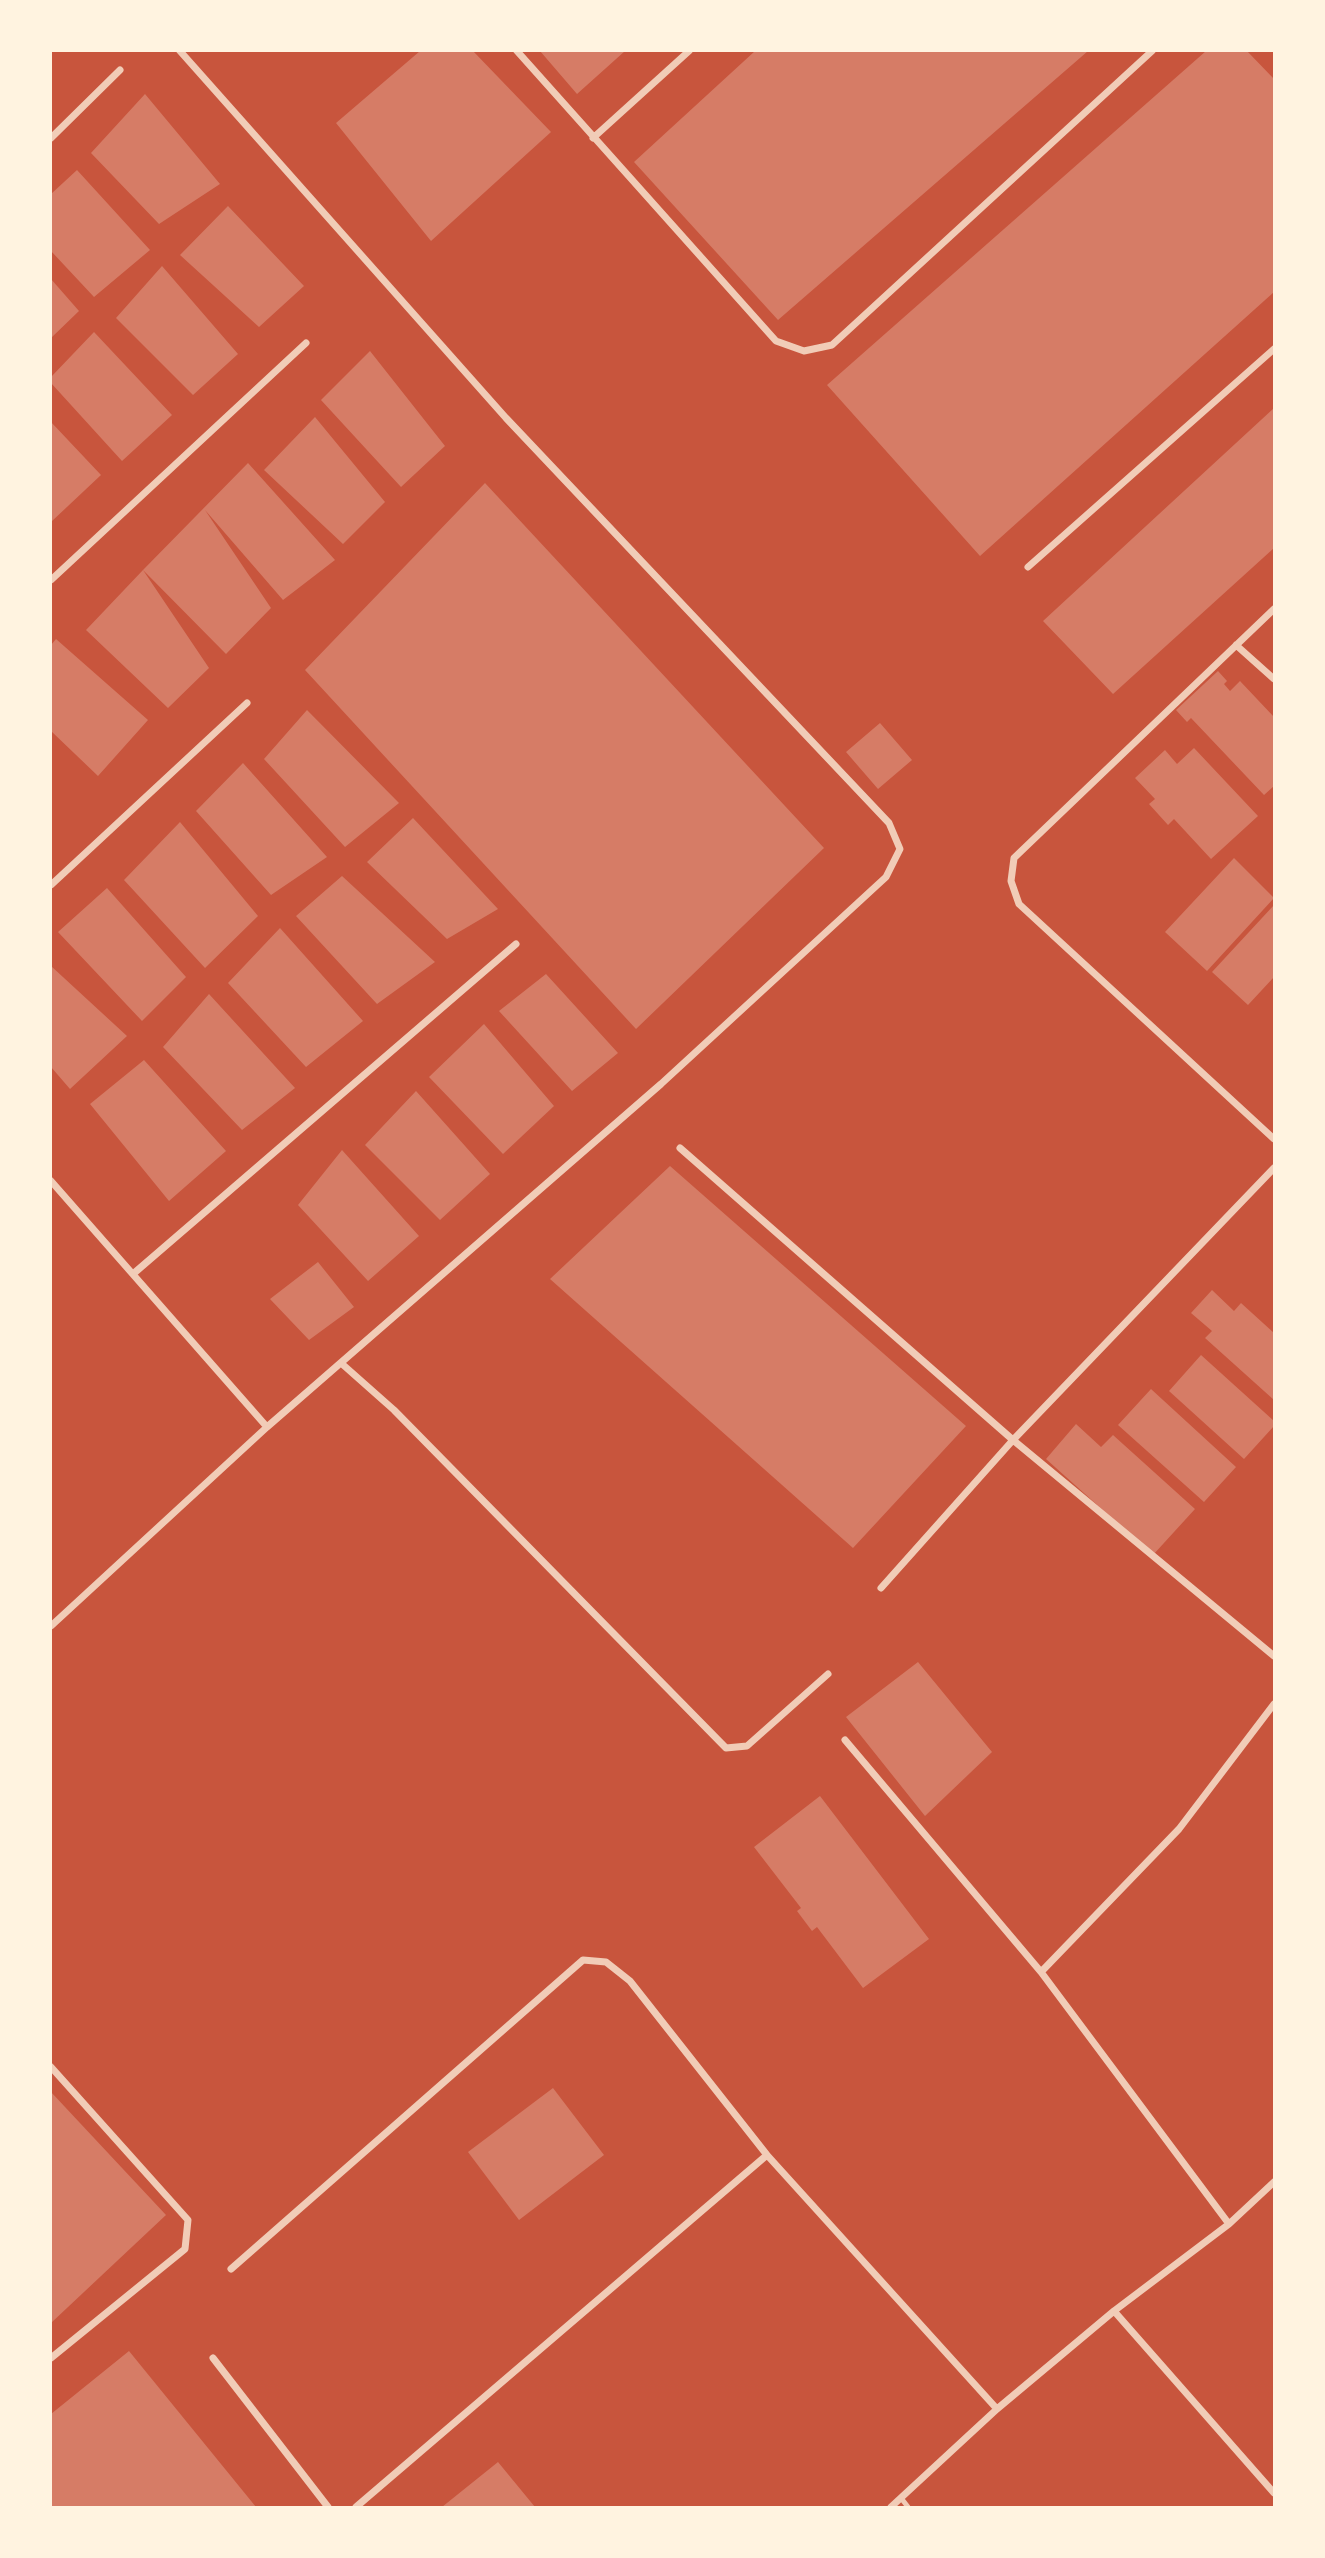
<!DOCTYPE html>
<html>
<head>
<meta charset="utf-8">
<style>
	body { margin:0 }
	#map { position:relative; width:1325px; height:2558px; overflow:hidden; background:#c8553d; font-family:Quicksand,sans-serif }
	canvas { display:block }
	.frame { position:absolute; inset:0; border:52px solid #fff3e0; pointer-events:none }
</style>
</head>
<body>
<div id="map">
<canvas width="1325" height="2558"></canvas>
<div class="frame"></div>
</div>
<script>
const context = document.querySelector('canvas').getContext('2d');
context.lineJoin = 'round';
function fillPath(path, color) {
  context.fillStyle = color;
  context.fill(path, 'evenodd');
}
function shape(rows) {
  const path = new Path2D();
  for (const r of rows) {
    path.moveTo(r[0], r[1]);
    for (let i = 2; i < r.length; i += 2) path.lineTo(r[i], r[i + 1]);
  }
  return path;
}
function strokePath(path, color, width, dash) {
  context.strokeStyle = color;
  context.lineWidth = width;
  context.lineCap = dash ? 'butt' : 'round';
  context.setLineDash(dash || []);
  context.stroke(path);
}
const building = shape([
	[420,51,473,51,551,132,431,241,336,123],
	[540,51,625,51,577,94],
	[755,51,1088,51,778,320,634,162],
	[1206,51,1247,51,1274,79,1274,292,980,556,827,385],
	[145,94,220,184,159,224,91,153],
	[77,170,150,250,94,297,51,251,51,194],
	[228,206,304,286,259,327,180,255],
	[162,266,238,354,193,395,116,318],
	[51,279,79,311,51,338],
	[94,332,172,415,122,461,51,383,51,377],
	[370,351,445,446,401,487,321,400],
	[1274,408,1274,548,1113,694,1043,621],
	[315,417,385,502,343,544,264,470],
	[51,422,101,475,51,522],
	[248,463,335,560,283,600,205,510,271,608,226,654,143,570],
	[485,483,824,848,636,1029,305,670],
	[143,570,209,668,168,708,86,630],
	[56,639,148,720,98,776,51,731,51,645],
	[1218,671,1227,681,1224,684,1230,691,1240,681,1274,717,1274,786,1264,795,1191,718,1187,722,1176,710],
	[307,710,399,803,345,847,264,759],
	[880,723,912,760,878,789,846,752],
	[1194,748,1258,816,1211,859,1174,819,1168,825,1149,804,1155,799,1135,778,1165,750,1177,764],
	[243,763,327,857,271,895,196,811],
	[413,818,498,909,447,939,367,862],
	[180,822,258,916,205,968,124,880],
	[1234,858,1274,898,1207,971,1165,932],
	[342,876,435,962,377,1004,296,916],
	[107,888,186,977,142,1021,58,932],
	[1274,905,1274,977,1248,1005,1212,972],
	[280,928,363,1021,306,1067,228,983],
	[51,966,127,1036,70,1089,51,1067],
	[546,974,618,1053,572,1091,499,1011],
	[209,994,295,1088,242,1130,163,1047],
	[484,1024,554,1106,503,1154,429,1077],
	[144,1060,226,1151,169,1201,90,1104],
	[416,1091,490,1174,440,1220,365,1145],
	[342,1150,419,1236,368,1281,298,1205],
	[670,1166,966,1426,853,1548,550,1279],
	[318,1262,354,1307,309,1340,270,1299],
	[1212,1290,1234,1311,1241,1303,1274,1333,1274,1400,1205,1338,1212,1331,1191,1313],
	[1201,1355,1274,1421,1274,1426,1244,1459,1169,1391],
	[1151,1389,1236,1467,1204,1502,1118,1425],
	[1076,1424,1101,1447,1113,1435,1195,1509,1153,1555,1046,1459],
	[918,1662,992,1752,925,1816,846,1717],
	[820,1796,929,1939,863,1988,817,1927,812,1931,797,1911,801,1908,754,1847],
	[553,2088,604,2155,519,2220,468,2152],
	[51,2092,166,2215,51,2323],
	[129,2351,256,2507,51,2507,51,2414],
	[498,2462,535,2507,442,2507]
]);
const service = shape([
	[901,2498,908,2507]
]);
const minor = shape([
	[517,51,776,341,804,351,832,345,1152,51],
	[51,138,120,70],
	[593,138,689,51],
	[1028,567,1274,349],
	[51,580,306,343],
	[1274,609,1014,858,1011,881,1019,904,1274,1139],
	[1236,645,1274,679],
	[51,885,247,703],
	[680,1148,1013,1440,1274,1656],
	[51,1181,267,1427],
	[133,1274,516,944],
	[341,1363,394,1410,726,1748,747,1746,828,1674],
	[881,1588,1013,1440,1274,1168],
	[51,1626,267,1427,661,1084,886,877,900,849,889,823,506,418,180,51],
	[845,1740,1041,1972],
	[51,2067,188,2220,185,2249,51,2358],
	[1229,2224,1274,2182],
	[231,2269,583,1960,606,1962,630,1981,767,2155,997,2409],
	[1114,2311,1274,2493],
	[213,2358,328,2507],
	[356,2507,767,2155],
	[891,2507,997,2409,1114,2311,1229,2224,1041,1972,1179,1829,1274,1704]
]);
fillPath(building, '#d67c66');
strokePath(service, '#f1ccb7', 5);
strokePath(minor, '#f1ccb7', 7);
</script>
</body>
</html>
